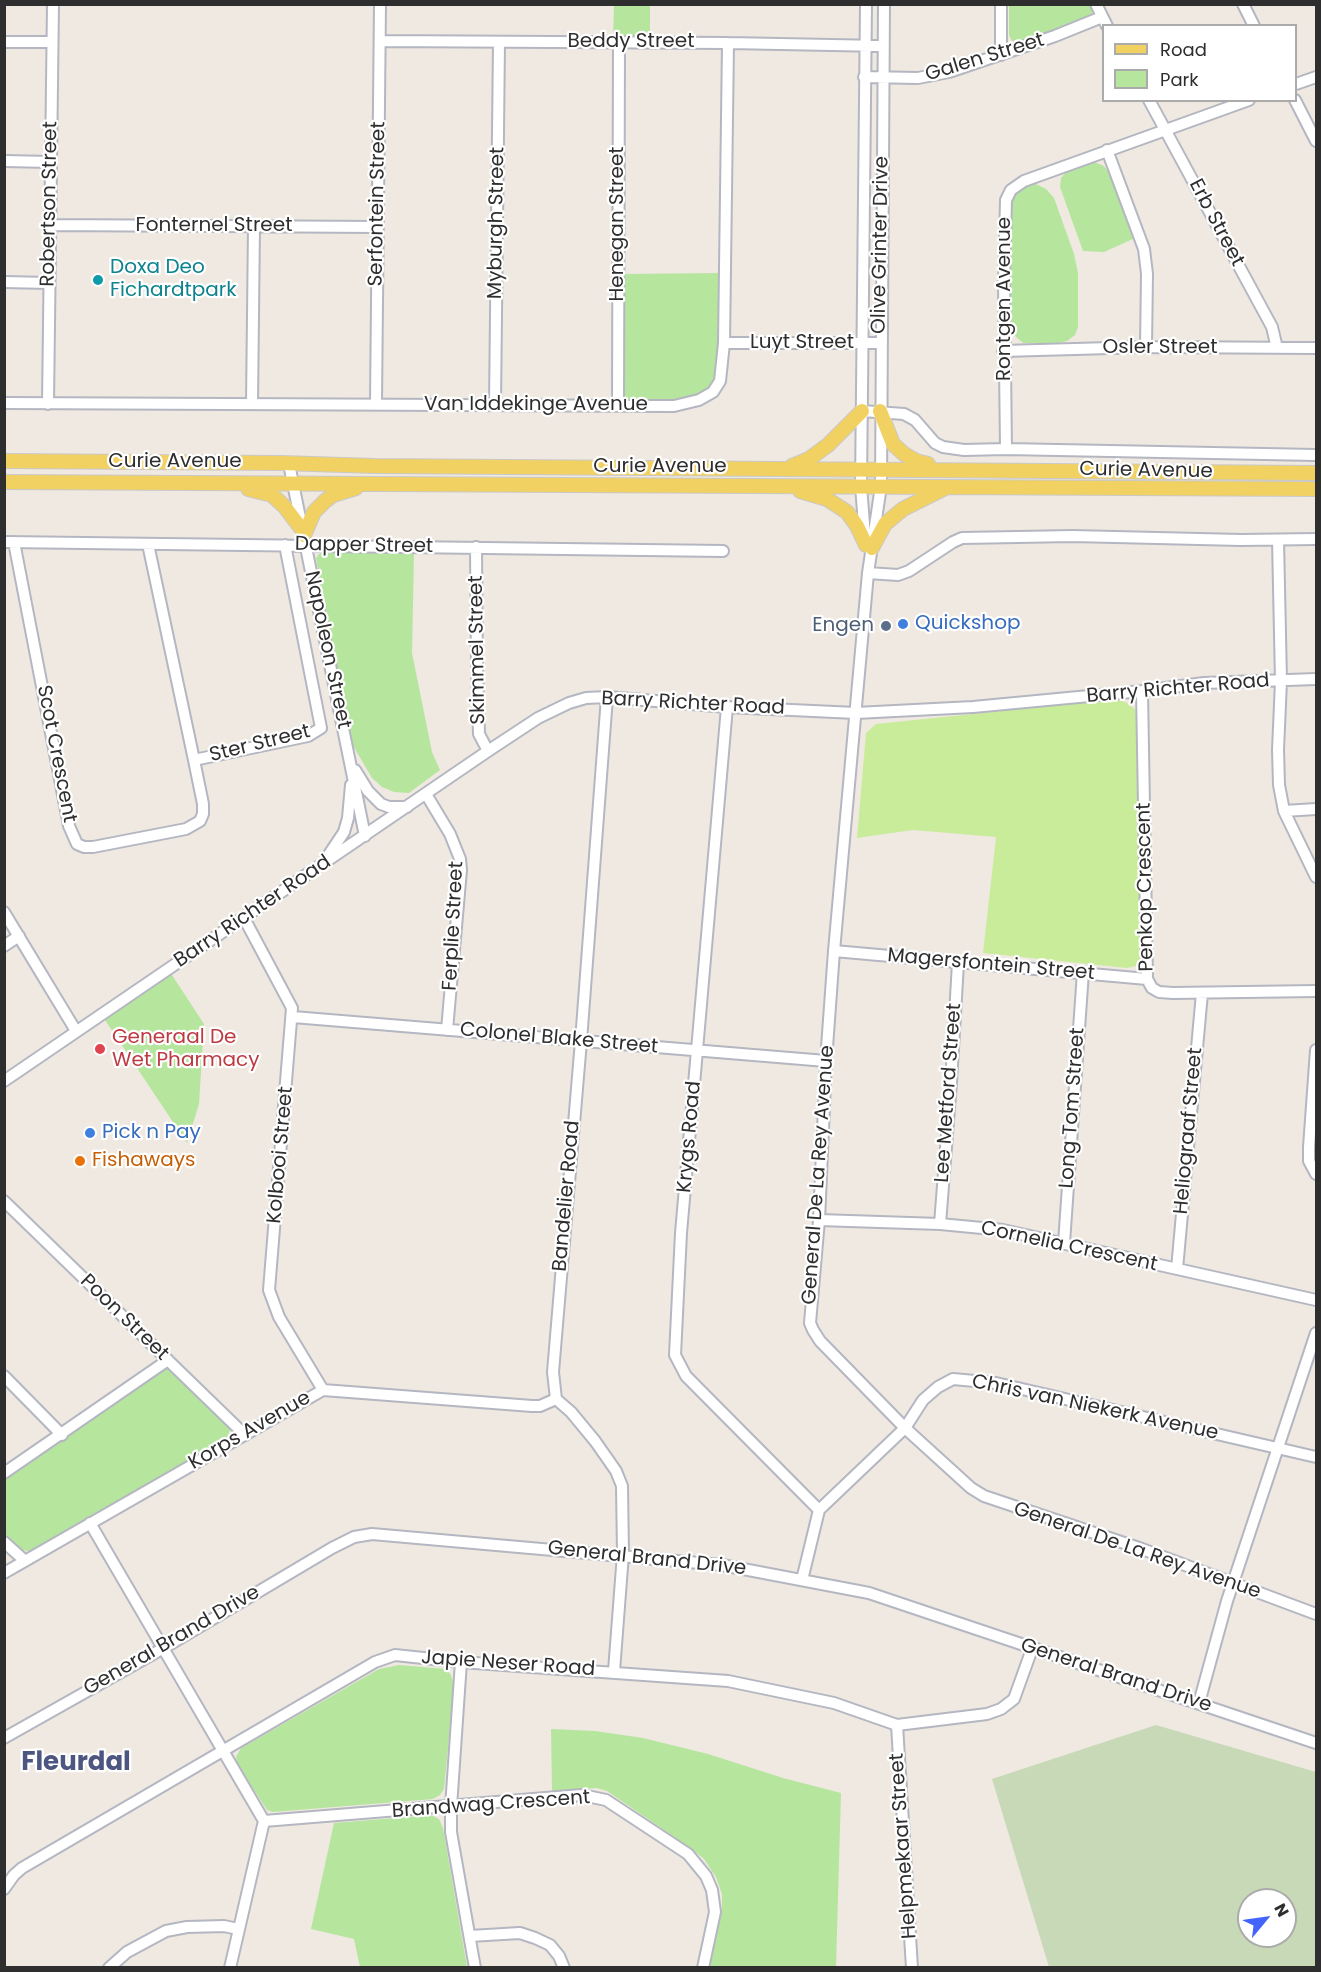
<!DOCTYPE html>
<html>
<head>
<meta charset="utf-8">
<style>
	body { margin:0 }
	#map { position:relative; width:1321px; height:1972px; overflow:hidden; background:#efe9e1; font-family:Poppins,sans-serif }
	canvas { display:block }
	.frame { position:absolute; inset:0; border:6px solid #2e2e2e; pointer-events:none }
	.legend { position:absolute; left:1102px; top:24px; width:195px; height:78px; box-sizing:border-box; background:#fff; border:2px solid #ababab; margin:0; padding:8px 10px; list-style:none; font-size:18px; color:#2e2e2e }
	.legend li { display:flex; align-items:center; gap:12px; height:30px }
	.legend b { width:30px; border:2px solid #ababab }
	.north { position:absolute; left:1237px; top:1888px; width:60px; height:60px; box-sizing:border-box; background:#fff; border:2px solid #ababab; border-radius:50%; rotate:61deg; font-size:16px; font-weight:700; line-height:24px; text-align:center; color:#2e2e2e }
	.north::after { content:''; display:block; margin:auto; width:21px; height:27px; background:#4264fb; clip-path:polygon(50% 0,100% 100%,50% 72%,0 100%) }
</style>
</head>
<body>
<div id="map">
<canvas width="1321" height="1972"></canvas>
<div class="frame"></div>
<ul class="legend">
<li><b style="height:8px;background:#f2d163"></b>Road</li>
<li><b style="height:16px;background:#b6e59e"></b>Park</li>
</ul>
<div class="north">N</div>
</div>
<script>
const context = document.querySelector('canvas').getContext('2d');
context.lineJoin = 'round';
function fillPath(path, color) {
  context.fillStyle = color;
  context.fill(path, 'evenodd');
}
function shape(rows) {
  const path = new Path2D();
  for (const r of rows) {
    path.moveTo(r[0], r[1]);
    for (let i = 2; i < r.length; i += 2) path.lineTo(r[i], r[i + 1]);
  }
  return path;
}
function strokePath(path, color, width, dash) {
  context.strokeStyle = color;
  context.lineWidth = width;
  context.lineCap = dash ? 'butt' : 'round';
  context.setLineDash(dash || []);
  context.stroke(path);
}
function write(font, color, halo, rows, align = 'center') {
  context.font = font + ' Poppins,sans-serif';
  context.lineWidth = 4.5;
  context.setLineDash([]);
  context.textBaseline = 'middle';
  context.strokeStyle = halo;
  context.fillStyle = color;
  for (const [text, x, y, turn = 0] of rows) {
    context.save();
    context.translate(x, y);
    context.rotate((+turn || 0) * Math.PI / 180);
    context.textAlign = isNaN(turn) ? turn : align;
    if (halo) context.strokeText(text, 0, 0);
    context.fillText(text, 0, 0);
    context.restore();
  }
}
const green = shape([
	[614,5,650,5,650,40,613,40],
	[1009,5,1093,5,1094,9,1090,18,1017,45,1012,41,1009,35],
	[1094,162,1104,166,1111,175,1135,238,1104,252,1083,251,1060,187,1061,178,1067,171],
	[1036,184,1046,189,1054,198,1074,254,1078,273,1078,327,1075,335,1067,341,1058,343,1023,343,1014,335,1010,324,1012,197,1017,190,1026,185],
	[720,273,720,368,716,381,709,391,684,401,631,401,624,397,622,386,624,274],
	[322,550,414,552,412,653,432,752,440,770,409,793,394,792,382,787,372,778,352,744,316,558],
	[170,972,204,1024,199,1104,187,1143,103,1017],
	[164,1368,172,1370,227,1423,230,1430,228,1436,223,1442,31,1552,19,1549,5,1534,5,1476],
	[399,1665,446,1669,451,1675,454,1685,444,1789,440,1795,433,1799,273,1812,267,1810,237,1764,236,1757,241,1748,379,1669],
	[551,1729,595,1731,643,1738,708,1754,783,1778,841,1793,836,1967,709,1967,722,1910,722,1894,716,1877,704,1859,692,1849,607,1791,597,1788,552,1791],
	[431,1815,439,1819,443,1828,467,1967,360,1967,354,1939,311,1929,334,1823]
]);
const cemetery = shape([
	[1156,1725,1316,1772,1316,1967,1049,1967,992,1779],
	[1249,1900,1285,1900,1285,1936,1249,1936]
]);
const pitch = shape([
	[1118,699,1127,703,1135,709,1138,721,1141,957,1136,966,1127,968,983,953,996,837,913,830,857,838,866,733,876,724]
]);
const minor = shape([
	[884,4,881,486,868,573,834,951,826,1061,819,1220,810,1323,813,1330,820,1341,905,1428,971,1488,984,1496,1142,1549,1316,1614],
	[1001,4,1001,55],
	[1096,4,1107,26],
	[1243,4,1254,26],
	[380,41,728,43,883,46],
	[4,42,52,42],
	[864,77,918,78,949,72,1055,36,1102,17],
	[1296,84,1316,77],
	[1149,100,1272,327,1277,348],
	[1295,100,1316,141],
	[1107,150,1144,249,1147,274,1146,347],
	[4,161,51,162],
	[50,225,378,227],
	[4,282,49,283],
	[724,343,880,343],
	[1003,351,1146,347,1316,348],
	[4,403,674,406,699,400,713,392,720,381,724,343,728,43],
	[376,403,380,4],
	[48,404,53,4],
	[252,404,254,226],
	[495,405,499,42],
	[618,405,619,42],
	[862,411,904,414,915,420,935,443,943,447,964,450,1006,449,1316,455],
	[1006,449,1004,281,1006,200,1011,190,1024,181,1249,100],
	[289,464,365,836],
	[865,537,861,486,866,4],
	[1278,540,1281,681,1278,750,1279,785,1284,811,1316,877],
	[4,542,723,551],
	[14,542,69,826,77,844,84,847,93,847,186,829,200,821,203,814,203,804,194,760,148,544],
	[476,547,477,667,479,734,488,751],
	[868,573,898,575,909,571,953,542,962,538,1073,536,1241,540,1316,539],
	[1142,691,1147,979,1152,988,1159,992,1173,993,1316,991],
	[607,697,581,1041,553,1372,556,1399,571,1412,595,1441,616,1471,622,1486,623,1554,614,1671],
	[727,707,681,1233,675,1355,686,1376,819,1510],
	[194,760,308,736,321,728,285,545],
	[355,770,368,791,381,804,389,807,407,807],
	[426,794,450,834,460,859,461,870,447,1030],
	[1284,811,1316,809],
	[326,859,344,832,348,818,351,785],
	[4,912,76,1031],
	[244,918,292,1008,269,1290,279,1317,323,1390],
	[4,946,19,936],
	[834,951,1147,979],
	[293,1017,826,1061],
	[1316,1050,1309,1147,1309,1161,1316,1174],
	[4,1081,488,751,538,718,569,703,586,698,607,697,727,707,856,713,973,707,1142,691,1204,683,1316,679],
	[4,1201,245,1435],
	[819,1220,940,1224,1003,1230,1316,1300],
	[940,1224,951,1083,958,963],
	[1064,1243,1083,972],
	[1177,1269,1202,993],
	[4,1376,62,1435],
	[4,1473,168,1360],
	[90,1523,264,1821,230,1968],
	[4,1542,25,1561],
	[4,1573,323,1390,532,1406,540,1406,556,1399],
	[802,1580,819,1510,905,1428,923,1400,938,1387,953,1379,996,1383,1316,1457],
	[461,1662,451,1807,451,1832,475,1968],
	[1199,1703,1227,1601,1316,1333],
	[897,1725,912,1968],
	[4,1738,162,1649,332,1548,354,1537,372,1534,722,1565,869,1593,1316,1743],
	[264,1821,582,1795,606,1800,688,1854,706,1876,712,1890,715,1912,703,1968],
	[4,1889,14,1875,22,1868,375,1662,395,1655,461,1662,728,1681,834,1703,897,1725,987,1714,1001,1709,1014,1699,1032,1649],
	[470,1936,520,1933,535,1938,550,1945,559,1956,564,1968],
	[109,1968,127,1952,166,1931,187,1927,224,1926,238,1929]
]);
const major = shape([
	[880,411,893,444,904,454,916,461,928,464],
	[4,461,281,463,375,466,1316,473],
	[792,466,809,459,828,445,862,411],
	[4,482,1316,489],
	[248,489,272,495,284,506,303,531],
	[800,491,827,499,847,512,857,526,866,545],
	[304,535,314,512,325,501,333,495,356,488],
	[872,548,885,524,903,509,945,488]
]);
const markers = [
	[98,280,6,"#0f9aa8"],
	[903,624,6,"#3f7fe0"],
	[886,626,6,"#5c6f8a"],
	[100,1049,6,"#e0444e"],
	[90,1133,6,"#3f7fe0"],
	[80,1161,6,"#e8710a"]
];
const streetNames = [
	["Beddy Street",631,42],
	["Galen Street",985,58,-17],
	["Robertson Street",50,204,-89],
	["Serfontein Street",378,204,-89],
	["Myburgh Street",497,223,-89],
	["Erb Street",1216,223,62],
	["Henegan Street",618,224,-90],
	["Fonternel Street",214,226],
	["Olive Grinter Drive",881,245,-89],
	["Rontgen Avenue",1005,299,-90],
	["Luyt Street",802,343],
	["Osler Street",1160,348],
	["Van Iddekinge Avenue",536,405],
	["Curie Avenue",175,462],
	["Curie Avenue",660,467],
	["Curie Avenue",1146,471,1],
	["Dapper Street",364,546,1],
	["Napoleon Street",327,650,78],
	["Skimmel Street",478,650,-91],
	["Barry Richter Road",1178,689,-5],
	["Barry Richter Road",693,704,3],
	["Ster Street",260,744,-14],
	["Scot Crescent",56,754,79],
	["Penkop Crescent",1146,887,-91],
	["Barry Richter Road",253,912,-34],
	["Ferplie Street",454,926,-87],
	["Magersfontein Street",991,965,5],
	["Colonel Blake Street",559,1039,5],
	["Lee Metford Street",949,1093,-86],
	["Long Tom Street",1073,1108,-86],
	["Heliograaf Street",1189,1131,-85],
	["Krygs Road",690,1137,-85],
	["Kolbooi Street",281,1155,-85],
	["General De La Rey Avenue",819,1175,-86],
	["Bandelier Road",567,1196,-85],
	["Cornelia Crescent",1069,1247,12],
	["Poon Street",124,1318,44],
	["Chris van Niekerk Avenue",1095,1408,12],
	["Korps Avenue",250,1431,-30],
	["General De La Rey Avenue",1137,1551,19],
	["General Brand Drive",647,1559,6],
	["General Brand Drive",172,1641,-30],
	["Japie Neser Road",508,1664,4],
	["General Brand Drive",1116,1676,18],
	["Brandwag Crescent",491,1805,-4],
	["Helpmekaar Street",904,1846,-94]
];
const cultureNames = [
	["Doxa Deo",110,268],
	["Fichardtpark",110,291]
];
const shopNames = [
	["Quickshop",915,624],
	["Pick n Pay",102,1133]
];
const serviceNames = [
	["Engen",874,626]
];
const healthNames = [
	["Generaal De",112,1038],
	["Wet Pharmacy",112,1061]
];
const foodNames = [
	["Fishaways",92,1161]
];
const districtNames = [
	["Fleurdal",76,1763]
];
fillPath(green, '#b6e59e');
fillPath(cemetery, '#c8d9b8');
fillPath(pitch, '#c9ec9a');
strokePath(minor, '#b4b7c1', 14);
strokePath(major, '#c9c9c9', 16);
strokePath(minor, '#fff', 10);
strokePath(major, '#f2d163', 14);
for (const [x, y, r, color] of markers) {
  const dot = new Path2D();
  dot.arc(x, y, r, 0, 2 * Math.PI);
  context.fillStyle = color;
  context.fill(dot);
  strokePath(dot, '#fff', 2);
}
write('20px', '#2e2e2e', '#fff', streetNames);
write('20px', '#0d838f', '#fff', cultureNames, 'left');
write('20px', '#366cbe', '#fff', shopNames, 'left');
write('20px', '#4e5e75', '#fff', serviceNames, 'right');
write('20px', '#be3a42', '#fff', healthNames, 'left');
write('20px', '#c56008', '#fff', foodNames, 'left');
write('bold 26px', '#4d5680', '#fff', districtNames);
</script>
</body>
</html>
